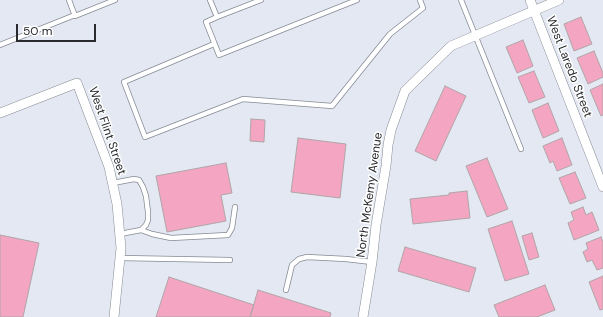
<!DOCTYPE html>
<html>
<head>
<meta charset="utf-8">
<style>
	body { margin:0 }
	#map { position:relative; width:603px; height:317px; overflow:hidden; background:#e3e8f2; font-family:"DM Sans",sans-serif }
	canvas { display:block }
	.scale { position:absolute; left:16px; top:24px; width:80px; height:18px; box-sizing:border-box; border:2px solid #282a2e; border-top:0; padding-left:5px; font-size:12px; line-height:14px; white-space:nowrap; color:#282a2e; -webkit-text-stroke:3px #fff; paint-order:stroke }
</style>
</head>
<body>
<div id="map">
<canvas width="603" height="317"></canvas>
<div class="scale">50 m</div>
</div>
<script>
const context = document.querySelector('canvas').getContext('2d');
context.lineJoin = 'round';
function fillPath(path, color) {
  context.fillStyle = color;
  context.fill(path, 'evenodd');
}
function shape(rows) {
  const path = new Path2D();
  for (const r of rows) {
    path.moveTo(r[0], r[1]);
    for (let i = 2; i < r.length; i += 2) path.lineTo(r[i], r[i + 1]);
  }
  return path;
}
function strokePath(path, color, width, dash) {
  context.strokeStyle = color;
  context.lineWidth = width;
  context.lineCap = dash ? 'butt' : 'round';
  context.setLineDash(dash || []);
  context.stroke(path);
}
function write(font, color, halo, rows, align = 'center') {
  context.font = font + ' "DM Sans",sans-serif';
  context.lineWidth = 3;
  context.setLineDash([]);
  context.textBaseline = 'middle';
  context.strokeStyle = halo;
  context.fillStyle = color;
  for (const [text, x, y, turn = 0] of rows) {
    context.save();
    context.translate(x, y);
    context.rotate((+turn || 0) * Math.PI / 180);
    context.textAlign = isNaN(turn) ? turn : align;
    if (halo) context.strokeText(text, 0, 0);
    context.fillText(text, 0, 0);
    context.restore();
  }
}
const building = shape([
	[581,17,592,44,574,51,564,24,581,17],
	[523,40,533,66,517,73,506,47,523,40],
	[594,51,603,73,603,77,588,84,577,58,594,51],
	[534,71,545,97,529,103,518,77,534,71],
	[603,84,603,115,601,116,590,90,603,84],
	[445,86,466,96,436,161,415,151,445,86],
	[548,103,559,131,543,138,532,110,548,103],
	[251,119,265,120,264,142,250,141,251,119],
	[298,138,346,144,340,198,291,192,298,138],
	[562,138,572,165,557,171,553,161,550,163,543,146,562,138],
	[487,158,508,209,487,217,466,166,487,158],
	[226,163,232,193,221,195,226,221,167,232,156,176,226,163],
	[575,172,586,198,570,204,559,178,575,172],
	[467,191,470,218,413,224,410,199,449,195,449,193,467,191],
	[583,207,586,215,592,212,599,230,574,240,568,223,574,220,571,212,583,207],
	[512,221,529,274,505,281,488,229,512,221],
	[532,233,539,257,529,260,522,236,532,233],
	[0,235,39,243,23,317,0,317,0,235],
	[601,237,603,242,603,268,597,270,592,260,587,262,583,252,588,249,586,243,601,237],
	[405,247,476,268,469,292,398,271,405,247],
	[603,276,603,309,600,310,589,282,603,276],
	[169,277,254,305,250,317,156,317,169,277],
	[545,285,555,310,537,317,499,317,494,305,545,285],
	[258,290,331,313,330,317,250,317,258,290]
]);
const lane = shape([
	[69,0,75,16,115,0],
	[210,0,217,17,261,0],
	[461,0,521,149],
	[217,17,206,22,219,55,357,0],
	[214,44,124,82,145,137,243,99,332,106,390,34,423,8,420,0],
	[0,45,75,15],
	[113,183,134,179,139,180,143,187,146,196,148,212,148,220,146,225,141,230,120,234],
	[141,230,152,234,171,238,228,235,232,228,235,207],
	[120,258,230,260],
	[286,290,292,265,299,259,307,257,346,259,372,262]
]);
const street = shape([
	[530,0,603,187],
	[0,113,77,83,109,167,117,204,121,248,114,317],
	[363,317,372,262,376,225,386,166,388,145,391,130,405,91,451,46,559,0]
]);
const streetNames = [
	["West Laredo Street",569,67,69],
	["West Flint Street",107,131,71],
	["North McKemy Avenue",370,195,-82]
];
fillPath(building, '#f3a5c1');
strokePath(building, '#b0a5a8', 1);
strokePath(lane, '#858a93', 6);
strokePath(street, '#858a93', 10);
strokePath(lane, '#fff', 4.5);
strokePath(street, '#fff', 9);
write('12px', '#282a2e', '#fff', streetNames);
</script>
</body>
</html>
